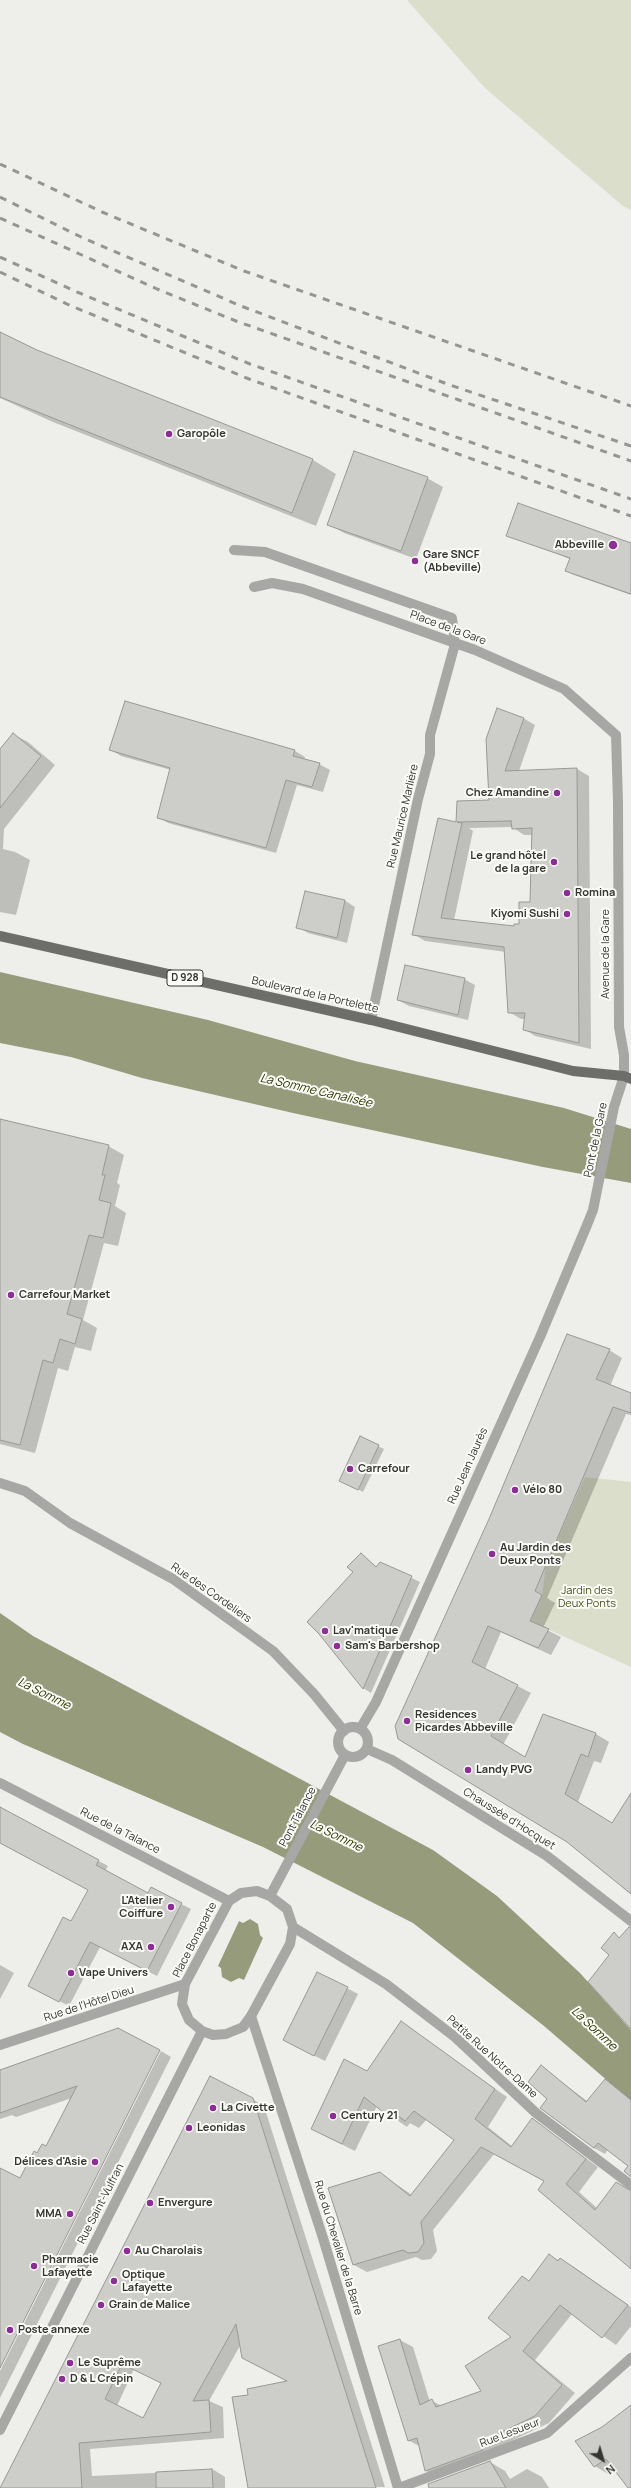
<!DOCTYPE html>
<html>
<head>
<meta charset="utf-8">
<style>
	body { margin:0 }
	#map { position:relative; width:631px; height:2488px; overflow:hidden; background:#eeefea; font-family:Manrope,sans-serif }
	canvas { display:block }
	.north { position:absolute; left:583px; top:2440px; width:40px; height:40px; -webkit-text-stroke:3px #fbfcf7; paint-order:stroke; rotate:142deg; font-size:11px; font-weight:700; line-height:16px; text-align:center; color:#353533 }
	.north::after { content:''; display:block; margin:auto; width:14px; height:18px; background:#353533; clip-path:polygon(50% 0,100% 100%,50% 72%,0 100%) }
</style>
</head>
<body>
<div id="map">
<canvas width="631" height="2488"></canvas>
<div class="north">N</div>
</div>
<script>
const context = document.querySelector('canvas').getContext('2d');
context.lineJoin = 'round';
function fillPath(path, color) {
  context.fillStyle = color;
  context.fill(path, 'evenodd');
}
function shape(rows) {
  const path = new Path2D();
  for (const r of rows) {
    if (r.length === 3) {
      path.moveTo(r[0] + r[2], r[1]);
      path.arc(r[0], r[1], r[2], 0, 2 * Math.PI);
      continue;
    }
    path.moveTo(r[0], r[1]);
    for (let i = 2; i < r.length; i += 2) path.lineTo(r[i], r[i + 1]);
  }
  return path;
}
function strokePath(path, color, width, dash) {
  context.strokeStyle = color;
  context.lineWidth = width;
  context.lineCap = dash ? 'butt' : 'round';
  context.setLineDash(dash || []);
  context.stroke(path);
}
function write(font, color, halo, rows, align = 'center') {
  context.font = font + ' Manrope,sans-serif';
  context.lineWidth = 4;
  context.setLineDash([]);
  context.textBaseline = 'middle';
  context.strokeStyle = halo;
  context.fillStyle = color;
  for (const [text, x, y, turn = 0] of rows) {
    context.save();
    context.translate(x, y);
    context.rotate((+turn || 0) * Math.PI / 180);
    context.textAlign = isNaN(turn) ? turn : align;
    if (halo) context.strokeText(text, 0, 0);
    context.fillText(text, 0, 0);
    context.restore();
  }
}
const green = shape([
	[407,0,631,0,631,210,623,206,485,88],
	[585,1477,631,1482,631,1667,530,1621,542,1595,546,1565]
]);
const water = shape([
	[0,972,208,1020,355,1061,564,1108,631,1129,631,1183,543,1167,293,1113,142,1078,71,1057,0,1043],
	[0,1613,33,1636,433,1850,497,1896,580,1973,631,2030,631,2101,544,2026,413,1923,263,1847,23,1744,0,1732],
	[250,1919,258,1924,260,1935,263,1938,244,1980,239,1978,231,1982,222,1977,221,1968,218,1966,239,1921,243,1923]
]);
const shadow = shape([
	[0,333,37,351,313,460,336,474,316,526,53,422,0,398],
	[427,478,443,487,416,559,344,533,328,524],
	[507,535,631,544,631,595,574,575,566,571,570,559],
	[523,718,535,725,519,771,577,769,589,776,591,1049,535,1036,524,1029,525,1019,521,1019,509,1012,506,952,425,941,413,934,457,823,458,802,490,801],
	[512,827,524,835,533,835,531,903,520,925,515,927,454,920,473,831,469,828],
	[13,734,28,742,55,765,4,829,3,849,15,852,30,860,16,915,0,912,0,751],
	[111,750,295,751,305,757,304,760,319,764,330,770,323,792,297,785,276,853,168,823,158,817,171,770,121,756],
	[344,900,355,907,347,943,308,933,298,927],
	[464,979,475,985,468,1020,409,1006,398,1000],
	[0,1120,108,1146,124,1155,117,1183,120,1185,115,1206,126,1213,118,1246,104,1243,83,1320,97,1328,91,1351,75,1347,68,1371,58,1368,35,1453,0,1444],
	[568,1335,609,1350,622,1358,610,1386,631,1394,631,1415,626,1414,547,1598,555,1603,543,1628,561,1637,551,1655,501,1632,485,1669,531,1693,503,1745,526,1758,544,1715,596,1734,609,1742,601,1763,594,1761,578,1802,613,1824,631,1795,631,1894,567,1842,398,1738],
	[361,1438,384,1449,363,1492,345,1483],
	[361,1554,377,1567,380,1563,420,1582,371,1693,363,1688,355,1572],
	[0,1808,108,1866,105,1871,148,1894,181,1904,191,1909,157,1976,100,1947,69,2006,40,1991,89,1890,0,1842],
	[0,1965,14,1973,0,1999],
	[318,1973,358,1994,325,2061,295,2046],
	[401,2023,507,2097,488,2127,513,2147,533,2120,598,2167,579,2192,597,2208,631,2194,631,2268,545,2181,495,2153,433,2230,437,2251,431,2259,422,2260,416,2257,367,2272,354,2265,380,2173,412,2195,456,2140,427,2119,419,2128,410,2123,407,2127,377,2106,355,2151,325,2136],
	[118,2029,0,2367,0,2169,20,2179,38,2154,47,2147,72,2098,16,2117,12,2115,0,2119,0,2070],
	[161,2051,171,2057,0,2398,0,2371],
	[542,2067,587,2101,605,2081,631,2099,631,2167,608,2149,605,2154,594,2148,548,2099],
	[252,2099,264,2106,385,2487,249,2488,249,2396,288,2382,243,2358,241,2344,209,2401,223,2407,224,2438,90,2449,92,2476,214,2470,225,2477,225,2488,2,2488],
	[134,2369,162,2383,144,2419,117,2406],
	[550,2256,574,2267,631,2307,631,2326,616,2345,572,2314,535,2360,575,2393,549,2423,492,2450,496,2457,439,2478,426,2471,421,2447,408,2440,400,2340,413,2347,430,2402,432,2401,442,2406,483,2391,512,2337,530,2282],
	[631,2407,631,2488,629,2488,615,2469,608,2474,595,2466,603,2428],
	[490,2462,505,2471,510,2479,527,2469,542,2477,549,2488,431,2488]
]);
const building = shape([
	[0,332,37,350,313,459,292,513,0,397,0,332],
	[354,451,428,477,401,551,327,525,354,451],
	[518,503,631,543,631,594,565,571,570,558,506,536,518,503],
	[125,701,295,750,293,756,320,763,312,787,286,780,266,848,157,818,170,768,109,750,125,701],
	[497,708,524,718,505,771,577,768,579,1043,523,1030,525,1013,508,1013,504,947,412,935,438,818,456,822,457,801,489,800,486,739,497,708],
	[511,821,512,829,532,828,530,902,519,902,519,924,514,924,514,926,441,918,462,823,457,822,511,821],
	[13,733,41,756,0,808,0,749,13,733],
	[305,891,345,900,337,938,296,928,305,891],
	[405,965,465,978,458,1015,397,1000,405,965],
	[0,1119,109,1145,102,1175,105,1175,99,1200,111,1203,103,1238,89,1235,67,1314,82,1319,75,1344,60,1339,53,1363,43,1360,20,1445,0,1440,0,1119],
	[567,1334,610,1349,596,1379,631,1393,631,1413,613,1407,535,1591,542,1595,530,1621,549,1629,538,1648,488,1626,472,1662,518,1685,491,1736,525,1757,543,1714,596,1733,588,1757,581,1754,565,1794,612,1823,631,1793,631,1894,567,1842,398,1739,395,1726,489,1519,567,1334],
	[360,1436,379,1445,358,1490,339,1481,360,1436],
	[361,1553,376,1567,380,1562,412,1576,363,1689,319,1634,307,1622,353,1572,347,1567,361,1553],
	[0,1807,99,1860,96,1865,148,1893,151,1887,182,1903,147,1971,90,1942,59,2002,28,1986,63,1917,71,1921,88,1890,0,1843,0,1807],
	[629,1927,631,1927,631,2029,588,1982,609,1955,601,1948,614,1932,619,1938,629,1927],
	[317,1972,348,1987,314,2056,283,2040,317,1972],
	[401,2021,495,2089,475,2119,511,2147,532,2118,586,2159,566,2184,595,2210,616,2182,631,2191,631,2269,538,2190,544,2181,481,2147,421,2222,424,2243,418,2252,408,2253,403,2250,353,2265,328,2188,380,2172,410,2196,454,2140,414,2111,405,2121,397,2115,393,2120,364,2097,342,2144,311,2129,344,2059,367,2071,401,2021],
	[118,2028,160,2050,0,2368,0,2168,20,2178,34,2151,37,2153,42,2144,46,2146,77,2086,0,2113,0,2070,118,2028],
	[541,2065,586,2102,605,2079,631,2100,631,2177,624,2171,628,2166,598,2143,594,2148,540,2108,547,2099,528,2082,541,2065],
	[210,2076,253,2098,376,2488,248,2488,232,2397,248,2395,247,2389,287,2381,242,2358,236,2324,193,2401,209,2400,211,2432,79,2443,82,2488,0,2488,210,2076],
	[122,2364,161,2383,143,2418,105,2399,122,2364],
	[549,2254,558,2261,560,2258,628,2305,602,2338,560,2305,523,2351,562,2385,535,2416,479,2443,483,2450,425,2471,417,2438,408,2441,378,2346,400,2339,420,2405,432,2399,436,2407,481,2391,465,2366,511,2337,488,2318,522,2276,529,2281,549,2254],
	[631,2405,631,2488,628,2488,606,2459,594,2467,575,2441,602,2427,631,2405],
	[490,2461,506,2488,429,2488,428,2484,490,2461],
	[212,2469,213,2488,156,2488,156,2472,212,2469]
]);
const minor = shape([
	[234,550,265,552,452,618,455,644,430,735,430,754,418,799,371,1020],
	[254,587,272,583,303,589,475,650,564,689,616,735,618,802,619,1027,624,1055,624,1076],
	[0,1483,25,1491,70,1523,173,1579,230,1620,273,1651,314,1694,344,1731],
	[367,1749,392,1760,547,1856,631,1921],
	[0,1783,229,1901],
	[293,1927,386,1984,455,2037,536,2113,631,2185],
	[251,2016,323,2238,398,2488],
	[0,2045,185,1984],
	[399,2488,547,2433,631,2358]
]);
const tertiary = shape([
	[353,1742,15],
	[360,1729,376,1702,540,1337,587,1225,593,1210,614,1107,624,1076],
	[257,1891,270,1896,287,1909,293,1927,290,1944,251,2016,243,2027,226,2034,213,2035,202,2031,189,2020,182,2004,185,1984,229,1901,241,1893,257,1891],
	[270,1896,345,1755],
	[0,2430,202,2031]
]);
const primary = shape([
	[0,936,371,1020,573,1071,624,1076,631,1079]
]);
const rail = shape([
	[0,164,102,212,244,271,631,406],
	[0,197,81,237,241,306,450,385,631,446],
	[0,218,157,289,236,321,631,461],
	[0,257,77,292,250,364,631,499],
	[0,272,69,305,249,379,631,516]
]);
const markers = [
	[169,434,4,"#8d2d96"],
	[613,545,5,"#8d2d96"],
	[415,561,4,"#8d2d96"],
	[557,793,4,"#8d2d96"],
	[554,862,4,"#8d2d96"],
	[567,893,4,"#8d2d96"],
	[567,914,4,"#8d2d96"],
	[11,1295,4,"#8d2d96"],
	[350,1469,4,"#8d2d96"],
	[515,1490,4,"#8d2d96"],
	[492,1554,4,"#8d2d96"],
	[325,1631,4,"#8d2d96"],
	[337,1646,4,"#8d2d96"],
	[407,1721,4,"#8d2d96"],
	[468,1770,4,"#8d2d96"],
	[171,1907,4,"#8d2d96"],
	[151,1947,4,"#8d2d96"],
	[71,1973,4,"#8d2d96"],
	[213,2108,4,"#8d2d96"],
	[333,2116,4,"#8d2d96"],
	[189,2128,4,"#8d2d96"],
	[95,2162,4,"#8d2d96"],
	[150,2203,4,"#8d2d96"],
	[70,2214,4,"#8d2d96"],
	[127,2251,4,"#8d2d96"],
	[34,2266,4,"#8d2d96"],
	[114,2281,4,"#8d2d96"],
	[101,2305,4,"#8d2d96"],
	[10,2330,4,"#8d2d96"],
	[70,2363,4,"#8d2d96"],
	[62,2379,4,"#8d2d96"]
];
const shields = [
	[185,978,36]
];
const shieldNames = [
	["D 928",185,978]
];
const poiNames = [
	["Garopôle",177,434],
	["Abbeville",604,545,"right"],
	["Gare SNCF",423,555],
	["(Abbeville)",423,568],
	["Chez Amandine",549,793,"right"],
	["Le grand hôtel",546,856,"right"],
	["de la gare",546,869,"right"],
	["Romina",575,893],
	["Kiyomi Sushi",559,914,"right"],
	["Carrefour Market",19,1295],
	["Carrefour",358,1469],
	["Vélo 80",523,1490],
	["Au Jardin des",500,1548],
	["Deux Ponts",500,1561],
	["Lav'matique",333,1631],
	["Sam's Barbershop",345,1646],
	["Residences",415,1715],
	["Picardes Abbeville",415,1728],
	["Landy PVG",476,1770],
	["L'Atelier",163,1901,"right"],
	["Coiffure",163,1914,"right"],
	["AXA",143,1947,"right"],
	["Vape Univers",79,1973],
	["La Civette",221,2108],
	["Century 21",341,2116],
	["Leonidas",197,2128],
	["Délices d'Asie",87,2162,"right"],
	["Envergure",158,2203],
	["MMA",62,2214,"right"],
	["Au Charolais",135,2251],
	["Pharmacie",42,2260],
	["Lafayette",42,2273],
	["Optique",122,2275],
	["Lafayette",122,2288],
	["Grain de Malice",109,2305],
	["Poste annexe",18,2330],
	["Le Suprême",78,2363],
	["D & L Crépin",70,2379]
];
const streetNames = [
	["Place de la Gare",448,628,20],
	["Rue Maurice Marlière",403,816,-77],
	["Avenue de la Gare",606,954,-90],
	["Boulevard de la Portelette",315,995,13],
	["Pont de la Gare",596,1140,-78],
	["Rue Jean Jaurès",468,1466,-66],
	["Rue des Cordeliers",211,1593,35],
	["Pont Talance",298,1817,-62],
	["Chaussée d'Hocquet",509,1819,32],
	["Rue de la Talance",120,1831,27],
	["Place Bonaparte",195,1940,-63],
	["Rue de l'Hôtel Dieu",89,2004,-18],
	["Petite Rue Notre-Dame",492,2057,42],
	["Rue Saint-Vulfran",101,2204,-63],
	["Rue du Chevalier de la Barre",338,2248,73],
	["Rue Lesueur",510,2433,-21]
];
const parkNames = [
	["Jardin des",587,1591],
	["Deux Ponts",587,1604]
];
const waterNames = [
	["La Somme Canalisée",316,1091,13],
	["La Somme",44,1694,26],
	["La Somme",336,1836,26],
	["La Somme",594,2029,43]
];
fillPath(green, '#dbdeca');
fillPath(water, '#969b7c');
fillPath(shadow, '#0003');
fillPath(building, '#cdcec9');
strokePath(building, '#989994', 1);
strokePath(minor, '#a7a8a6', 10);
strokePath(tertiary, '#a7a8a6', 10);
strokePath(primary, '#6d6e6a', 10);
strokePath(rail, '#959592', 3, [7, 7]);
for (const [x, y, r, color] of markers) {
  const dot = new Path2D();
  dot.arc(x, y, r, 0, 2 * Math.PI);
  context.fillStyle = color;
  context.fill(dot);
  strokePath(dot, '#fbfcf7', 1.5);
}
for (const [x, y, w] of shields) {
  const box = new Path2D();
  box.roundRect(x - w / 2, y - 8, w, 16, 3);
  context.fillStyle = '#fbfcf7';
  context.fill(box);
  strokePath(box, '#353533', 1);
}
write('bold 10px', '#353533', null, shieldNames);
write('bold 11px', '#353533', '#fbfcf7', poiNames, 'left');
write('11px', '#353533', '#fbfcf7', streetNames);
write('11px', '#4b501c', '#fbfcf7', parkNames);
write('italic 12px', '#323700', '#fbfcf7', waterNames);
</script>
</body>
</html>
